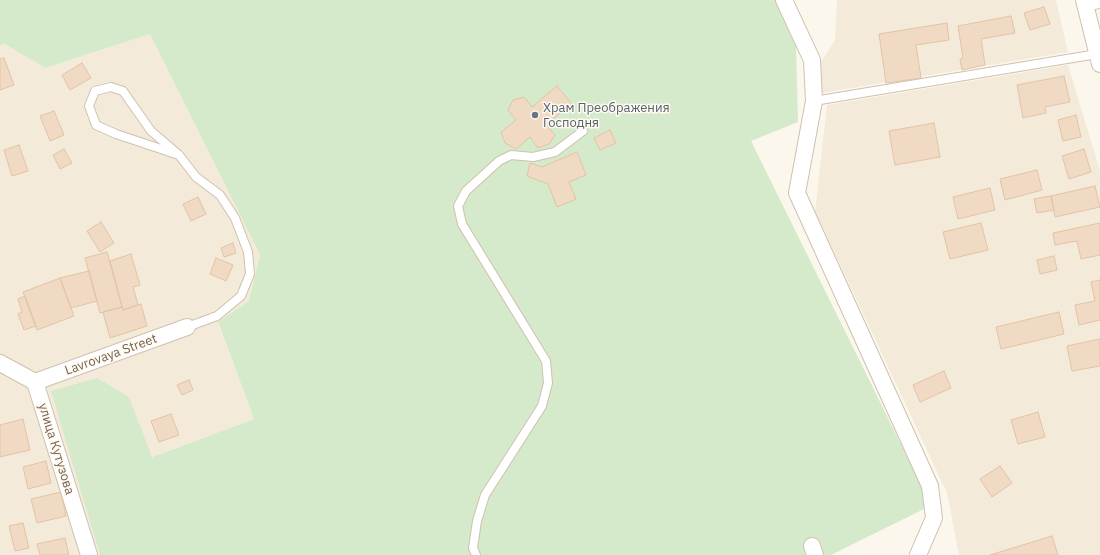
<!DOCTYPE html>
<html>
<head>
<meta charset="utf-8">
<style>
	body { margin:0 }
	canvas { display:block; background:#fcf7ec }
</style>
</head>
<body>
<canvas width="1100" height="555"></canvas>
<script>
const context = document.querySelector('canvas').getContext('2d');
context.lineJoin = 'round';
function fillPath(path, color) {
  context.fillStyle = color;
  context.fill(path, 'evenodd');
}
function shape(rows) {
  const path = new Path2D();
  for (const r of rows) {
    path.moveTo(r[0], r[1]);
    for (let i = 2; i < r.length; i += 2) path.lineTo(r[i], r[i + 1]);
  }
  return path;
}
function strokePath(path, color, width, dash) {
  context.strokeStyle = color;
  context.lineWidth = width;
  context.lineCap = dash ? 'butt' : 'round';
  context.setLineDash(dash || []);
  context.stroke(path);
}
function write(font, color, halo, rows, align = 'center') {
  context.font = font + ' "IBM Plex Sans",sans-serif';
  context.lineWidth = 3;
  context.setLineDash([]);
  context.textBaseline = 'middle';
  context.strokeStyle = halo;
  context.fillStyle = color;
  for (const [text, x, y, turn = 0] of rows) {
    context.save();
    context.translate(x, y);
    context.rotate((+turn || 0) * Math.PI / 180);
    context.textAlign = isNaN(turn) ? turn : align;
    if (halo) context.strokeText(text, 0, 0);
    context.fillText(text, 0, 0);
    context.restore();
  }
}
const residential = shape([
	[837,0,1056,0,1068,52,822,93,821,62,835,40],
	[150,34,260,255,249,301,218,323,254,419,151,457,129,397,52,390,100,555,0,555,0,45,5,44,45,68],
	[1068,65,1100,171,1100,555,959,555,947,493,815,211,827,105]
]);
const green = shape([
	[0,0,776,0,796,43,798,122,751,141,927,497,924,509,831,555,100,555,51,391,97,378,129,397,152,457,254,419,218,322,249,301,260,255,150,34,45,68,5,44,0,45]
]);
const building = shape([
	[1044,7,1050,24,1030,30,1024,13,1044,7],
	[1011,16,1015,33,981,39,985,65,962,70,960,59,963,58,958,26,1011,16],
	[947,23,949,40,916,45,921,78,886,83,879,34,947,23],
	[4,58,14,85,0,90,0,59,4,58],
	[82,63,91,78,70,90,62,75,82,63],
	[1064,76,1070,102,1045,107,1046,113,1023,118,1017,85,1064,76],
	[557,86,572,104,546,124,555,135,549,144,538,148,530,137,516,149,505,143,501,132,516,120,508,110,513,100,524,97,532,107,557,86],
	[54,111,64,135,50,141,40,116,54,111],
	[1076,115,1081,137,1063,141,1058,120,1076,115],
	[934,123,940,157,895,165,889,131,934,123],
	[610,130,616,143,600,150,594,138,610,130],
	[19,145,28,171,12,176,4,150,19,145],
	[64,149,72,163,60,169,53,155,64,149],
	[1084,149,1091,172,1069,179,1062,156,1084,149],
	[577,152,586,175,569,182,576,199,557,207,548,184,527,176,530,163,542,167,577,152],
	[1037,170,1042,190,1005,200,1000,179,1037,170],
	[1095,186,1100,207,1055,217,1051,196,1095,186],
	[990,188,995,210,958,219,953,197,990,188],
	[1051,196,1054,210,1037,213,1034,199,1051,196],
	[198,197,206,214,191,221,183,204,198,197],
	[101,222,114,243,100,252,87,231,101,222],
	[981,223,988,250,950,259,943,232,981,223],
	[1100,223,1100,255,1081,259,1077,241,1055,245,1053,233,1100,223],
	[233,243,236,253,224,257,221,248,233,243],
	[107,252,122,307,100,313,85,258,107,252],
	[131,254,140,285,133,287,138,305,123,310,110,261,131,254],
	[1054,256,1057,270,1040,274,1037,260,1054,256],
	[216,258,233,265,226,281,210,274,216,258],
	[89,271,97,301,71,308,60,278,89,271],
	[60,278,74,316,37,330,23,292,60,278],
	[1100,280,1100,320,1079,325,1075,305,1095,301,1091,282,1100,280],
	[25,296,36,326,24,330,18,314,22,312,18,299,25,296],
	[141,304,147,326,110,338,103,312,122,307,123,310,141,304],
	[1059,312,1064,334,1001,349,996,327,1059,312],
	[1100,339,1100,366,1072,371,1067,346,1100,339],
	[944,371,951,388,920,402,913,385,944,371],
	[189,380,193,390,182,395,177,385,189,380],
	[1038,412,1045,437,1018,444,1011,420,1038,412],
	[171,414,179,435,159,442,151,421,171,414],
	[23,419,30,450,0,457,0,425,23,419],
	[46,461,51,483,28,489,23,467,46,461],
	[1000,466,1012,483,992,497,980,479,1000,466],
	[61,492,66,516,37,523,31,499,61,492],
	[23,523,29,548,15,551,9,526,23,523],
	[1052,536,1058,555,990,555,1052,536],
	[65,538,69,555,40,555,37,544,65,538]
]);
const lane = shape([
	[814,101,1097,54],
	[179,155,116,134,96,125,89,106,95,91,111,87,123,91,151,131,179,155,196,177,220,195,235,218,248,252,250,274,241,296,217,316,187,327],
	[476,555,473,548,477,521,485,495,542,406,548,383,546,361,462,224,458,206,466,191,499,161,511,155,533,157,555,152,583,131]
]);
const street = shape([
	[784,0,812,60,814,101,797,193,930,486,934,518,918,555],
	[1084,0,1100,64],
	[1085,3,1099,0],
	[0,363,35,382,89,555],
	[35,382,187,327],
	[812,546,815,555]
]);
const markers = [
	[535,115,4,"#6b7280"]
];
const worshipNames = [
	["Храм Преображения",543,108],
	["Господня",543,123]
];
const streetNames = [
	["Lavrovaya Street",111,355,-20],
	["улица Кутузова",56,449,73]
];
fillPath(residential, '#f4eada');
fillPath(green, '#d4eaca');
fillPath(building, '#f1dac4');
strokePath(building, '#e3c3a5', 1);
strokePath(lane, '#cfc1b0', 10);
strokePath(street, '#cfc1b0', 18);
strokePath(lane, '#fff', 8);
strokePath(street, '#fff', 16);
for (const [x, y, r, color] of markers) {
  const dot = new Path2D();
  dot.arc(x, y, r, 0, 2 * Math.PI);
  context.fillStyle = color;
  context.fill(dot);
  strokePath(dot, '#fefbf3', 1.5);
}
write('13px', '#5b616d', '#fefbf3', worshipNames, 'left');
write('13px', '#78614e', '#fefbf3', streetNames);
</script>
</body>
</html>
